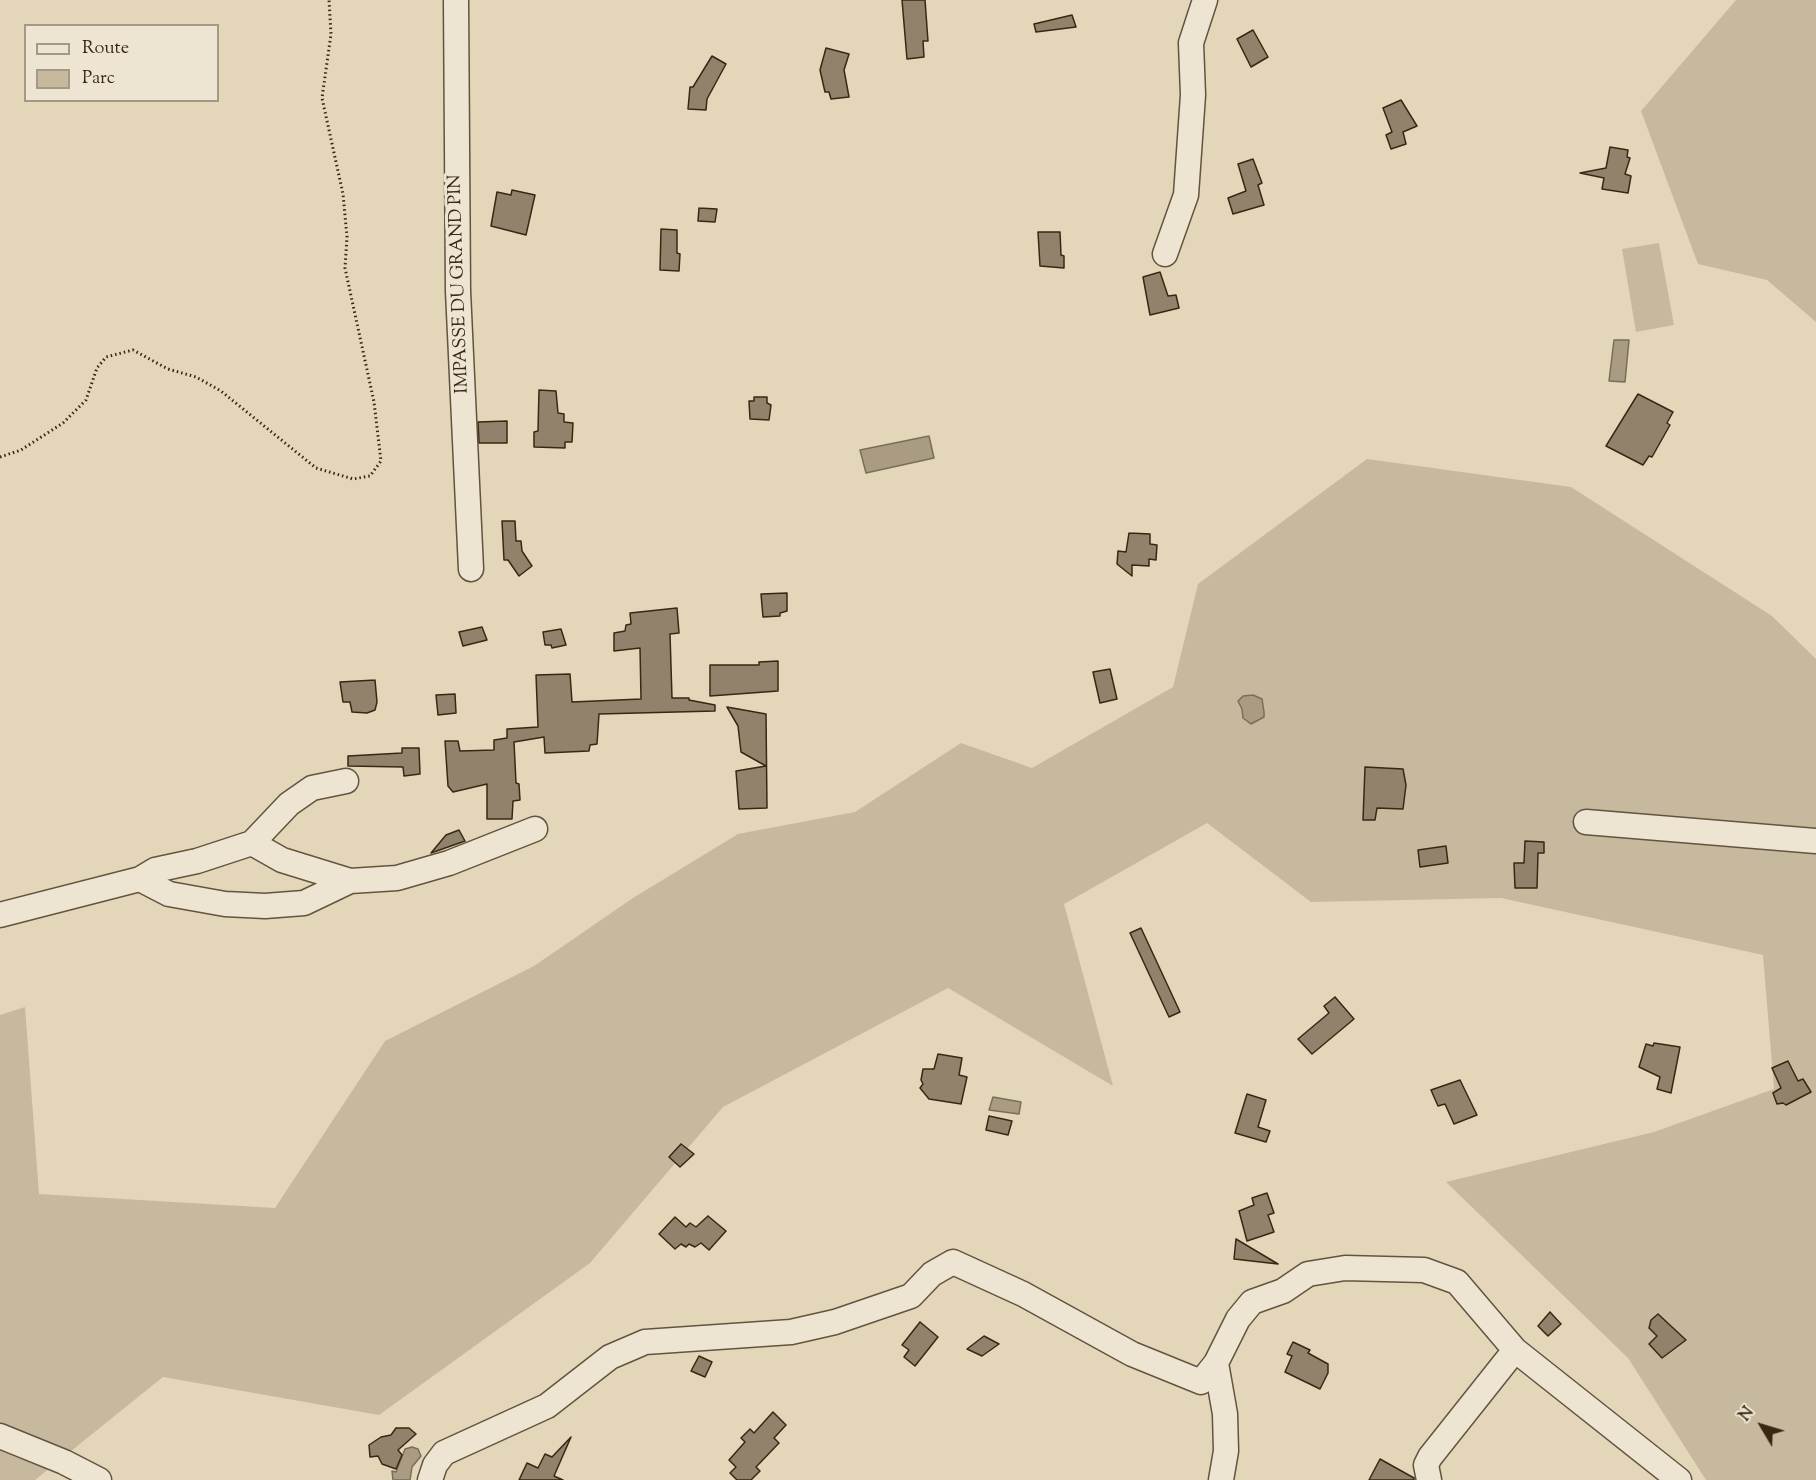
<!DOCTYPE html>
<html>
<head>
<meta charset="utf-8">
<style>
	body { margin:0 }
	#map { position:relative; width:1816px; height:1480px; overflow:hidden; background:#e4d7b9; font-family:"Sorts Mill Goudy",serif }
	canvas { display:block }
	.legend { position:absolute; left:24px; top:24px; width:195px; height:78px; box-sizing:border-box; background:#ede5d2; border:2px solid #a49987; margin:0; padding:8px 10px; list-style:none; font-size:18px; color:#372816 }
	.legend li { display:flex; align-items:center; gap:12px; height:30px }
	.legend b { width:30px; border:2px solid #a49987 }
	.north { position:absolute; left:1732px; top:1396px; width:60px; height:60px; -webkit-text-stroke:4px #ede5d2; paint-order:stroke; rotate:308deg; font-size:16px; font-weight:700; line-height:24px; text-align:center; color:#372816 }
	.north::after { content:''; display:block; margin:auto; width:21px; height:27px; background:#372816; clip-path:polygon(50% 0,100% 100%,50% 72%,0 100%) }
</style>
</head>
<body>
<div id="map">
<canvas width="1816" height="1480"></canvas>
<ul class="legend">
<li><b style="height:8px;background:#ede5d2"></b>Route</li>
<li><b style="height:16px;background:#c7b99d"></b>Parc</li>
</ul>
<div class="north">N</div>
</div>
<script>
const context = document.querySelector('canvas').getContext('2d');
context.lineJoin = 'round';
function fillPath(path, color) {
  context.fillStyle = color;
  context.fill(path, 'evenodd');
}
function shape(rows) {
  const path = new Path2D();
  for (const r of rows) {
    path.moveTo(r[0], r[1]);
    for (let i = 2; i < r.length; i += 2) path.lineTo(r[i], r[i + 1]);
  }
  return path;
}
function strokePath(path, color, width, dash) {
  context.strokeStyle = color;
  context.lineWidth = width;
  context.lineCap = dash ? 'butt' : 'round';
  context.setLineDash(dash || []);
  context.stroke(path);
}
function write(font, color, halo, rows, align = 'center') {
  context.font = font + ' "Sorts Mill Goudy",serif';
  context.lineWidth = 6;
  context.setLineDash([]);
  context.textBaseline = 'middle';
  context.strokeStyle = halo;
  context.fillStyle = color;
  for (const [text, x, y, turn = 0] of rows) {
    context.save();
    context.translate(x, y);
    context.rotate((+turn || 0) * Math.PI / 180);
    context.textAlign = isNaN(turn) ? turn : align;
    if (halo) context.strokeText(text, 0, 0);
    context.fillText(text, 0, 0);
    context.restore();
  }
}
const green = shape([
	[1736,0,1816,0,1816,322,1767,280,1698,264,1641,111],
	[1659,243,1674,325,1636,332,1622,249],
	[1367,459,1571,487,1772,616,1816,659,1816,1480,1706,1480,1628,1358,1446,1182,1654,1132,1774,1089,1763,955,1501,898,1311,902,1207,823,1064,904,1113,1086,948,988,723,1107,590,1263,379,1415,163,1377,35,1480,0,1480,0,1015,25,1007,39,1194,275,1208,385,1041,534,966,633,898,738,834,855,812,961,743,1032,768,1173,687,1198,584]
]);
const water = shape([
	[1614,340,1629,340,1625,382,1609,381,1614,340],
	[929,436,934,458,866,473,860,450,929,436],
	[1253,695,1262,699,1264,712,1264,717,1251,724,1243,718,1242,709,1238,701,1243,696,1253,695],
	[993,1097,1021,1102,1019,1114,989,1110,993,1097],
	[412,1447,418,1449,421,1456,412,1467,410,1480,393,1480,392,1471,396,1472,405,1449,412,1447]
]);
const building = shape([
	[902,0,925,0,928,41,923,41,924,57,907,59,902,0],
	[1072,15,1076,27,1036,32,1034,24,1072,15],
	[1253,30,1268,57,1251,67,1237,39,1253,30],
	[826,48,849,54,844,70,849,97,831,99,829,92,825,92,820,70,826,48],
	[712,56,726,64,707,99,706,110,688,109,690,87,693,87,712,56],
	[1401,100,1417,126,1403,132,1406,144,1391,149,1386,135,1392,132,1383,108,1401,100],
	[1610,147,1628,150,1627,157,1630,158,1625,174,1631,176,1628,193,1602,189,1604,178,1580,173,1606,168,1610,147],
	[1253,159,1262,183,1258,185,1264,205,1233,214,1228,198,1246,191,1238,164,1253,159],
	[512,190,535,195,526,235,491,226,497,192,511,195,512,190],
	[699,208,717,209,715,222,698,221,699,208],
	[661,229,677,230,677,253,680,254,679,271,660,270,661,229],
	[1038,232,1060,232,1061,255,1064,256,1064,268,1040,266,1038,232],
	[1160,272,1168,296,1176,295,1179,308,1150,315,1143,277,1160,272],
	[539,390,556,391,558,413,564,414,564,422,573,423,572,442,565,442,565,448,534,447,534,432,538,431,539,390],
	[1638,394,1673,412,1667,423,1670,425,1652,457,1649,456,1643,465,1606,446,1638,394],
	[754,397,767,397,767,403,771,405,769,420,750,419,749,401,754,401,754,397],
	[507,421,507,443,479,443,478,422,507,421],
	[502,521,515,521,516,541,521,541,522,551,532,566,519,576,508,560,504,560,502,521],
	[1129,533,1150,534,1150,544,1157,545,1156,560,1149,559,1149,566,1132,565,1132,576,1117,564,1118,551,1126,552,1129,533],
	[787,593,787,611,780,613,780,616,763,617,761,594,787,593],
	[677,608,679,633,670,634,672,698,689,698,689,700,715,705,715,711,599,714,597,744,590,745,589,751,545,753,544,737,514,742,516,783,519,784,520,800,513,801,512,819,487,819,487,784,453,792,448,786,445,741,458,741,460,751,494,750,494,740,507,738,507,729,538,727,536,675,570,674,572,702,641,699,640,648,614,651,614,633,625,631,626,625,631,624,630,613,677,608],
	[482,627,487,640,463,646,459,632,482,627],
	[561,629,566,645,552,648,551,645,545,645,543,632,561,629],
	[778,661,778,691,710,696,710,665,759,665,759,662,778,661],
	[1110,669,1117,699,1100,703,1093,672,1110,669],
	[375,680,377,702,375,710,367,713,352,712,350,702,343,702,340,682,375,680],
	[455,694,456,713,438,715,436,695,455,694],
	[727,707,766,714,767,808,739,809,736,771,766,766,741,752,738,726,727,707],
	[402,748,419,748,420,774,404,776,403,767,348,766,348,756,402,753,402,748],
	[1365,767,1403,769,1406,785,1403,809,1377,808,1375,820,1363,820,1365,767],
	[459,830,465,841,431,853,446,835,459,830],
	[1525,841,1544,842,1544,853,1538,853,1537,888,1515,888,1514,863,1524,863,1525,841],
	[1446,846,1448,863,1420,867,1418,850,1446,846],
	[1141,928,1180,1012,1169,1017,1130,933,1141,928],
	[1335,997,1354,1019,1312,1054,1298,1039,1329,1013,1324,1006,1335,997],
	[1654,1043,1680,1047,1671,1093,1657,1089,1660,1077,1639,1067,1646,1044,1653,1046,1654,1043],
	[938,1054,962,1058,959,1075,967,1077,961,1104,929,1099,920,1088,923,1084,921,1080,923,1069,934,1069,938,1054],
	[1788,1061,1798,1081,1803,1079,1811,1092,1786,1105,1783,1103,1777,1104,1773,1093,1781,1088,1772,1068,1788,1061],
	[1460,1080,1477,1115,1454,1124,1445,1104,1438,1106,1431,1090,1460,1080],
	[1247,1094,1266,1100,1258,1127,1270,1131,1266,1142,1235,1133,1247,1094],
	[989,1116,1012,1121,1008,1135,986,1130,989,1116],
	[681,1144,694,1154,680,1167,669,1157,681,1144],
	[1267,1193,1274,1213,1268,1215,1274,1232,1247,1241,1239,1211,1254,1205,1252,1198,1267,1193],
	[708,1216,726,1231,709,1250,701,1243,695,1247,689,1244,686,1247,681,1244,675,1249,659,1234,675,1217,686,1227,690,1223,696,1227,708,1216],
	[1236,1239,1278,1264,1234,1259,1236,1239],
	[1550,1312,1561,1324,1548,1336,1538,1326,1550,1312],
	[1658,1314,1686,1340,1662,1358,1649,1344,1657,1336,1649,1328,1651,1320,1658,1314],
	[920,1322,938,1337,915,1366,904,1357,909,1350,902,1345,920,1322],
	[984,1336,999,1344,982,1356,967,1349,984,1336],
	[1293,1342,1310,1350,1308,1353,1328,1364,1328,1373,1320,1389,1285,1372,1292,1356,1287,1354,1293,1342],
	[699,1356,712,1362,705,1377,691,1371,699,1356],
	[773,1412,786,1425,774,1438,779,1443,756,1467,760,1471,751,1480,737,1480,730,1473,736,1467,729,1460,745,1442,741,1438,750,1429,754,1433,773,1412],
	[396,1428,409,1428,416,1434,398,1450,402,1455,396,1469,382,1464,378,1456,370,1457,369,1445,381,1437,391,1435,396,1428],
	[571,1437,554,1476,563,1480,519,1480,527,1463,538,1468,545,1454,552,1457,571,1437],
	[1380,1459,1414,1478,1414,1480,1369,1480,1380,1459]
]);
const path = shape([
	[0,457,21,450,63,423,86,400,97,368,106,357,133,350,168,369,196,377,221,391,316,468,353,479,370,476,381,461,374,402,345,268,347,237,343,194,322,98,331,34,329,0]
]);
const minor = shape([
	[456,0,458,291,471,569],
	[1165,254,1186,195,1193,95,1191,43,1205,0],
	[1586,822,1816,841],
	[140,879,155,870,197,861,252,843,289,804,312,788,346,781],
	[350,881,397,878,449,863,535,829],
	[0,915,140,879,169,894,225,904,265,906,304,903,350,881,282,860,252,843],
	[1216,1363,1225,1414,1226,1451,1221,1480],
	[0,1436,64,1462,99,1480],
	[430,1480,435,1465,444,1453,547,1406,610,1357,645,1342,791,1332,835,1322,911,1296,932,1274,953,1262,1023,1294,1132,1354,1201,1382,1216,1363,1238,1319,1252,1302,1283,1291,1308,1274,1345,1268,1424,1270,1457,1282,1515,1350,1679,1480],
	[1429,1480,1426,1465,1430,1457,1515,1350]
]);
const streetNames = [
	["IMPASSE DU GRAND PIN",460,284,-92]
];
fillPath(green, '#c7b99d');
fillPath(water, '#a99c82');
strokePath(water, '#7b6e57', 1.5);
fillPath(building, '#91836b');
strokePath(building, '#372816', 1.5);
strokePath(minor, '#62543f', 27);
strokePath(path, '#372816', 3, [1.5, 3]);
strokePath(minor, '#ede5d2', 24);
write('18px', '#372816', '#ede5d2', streetNames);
</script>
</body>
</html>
